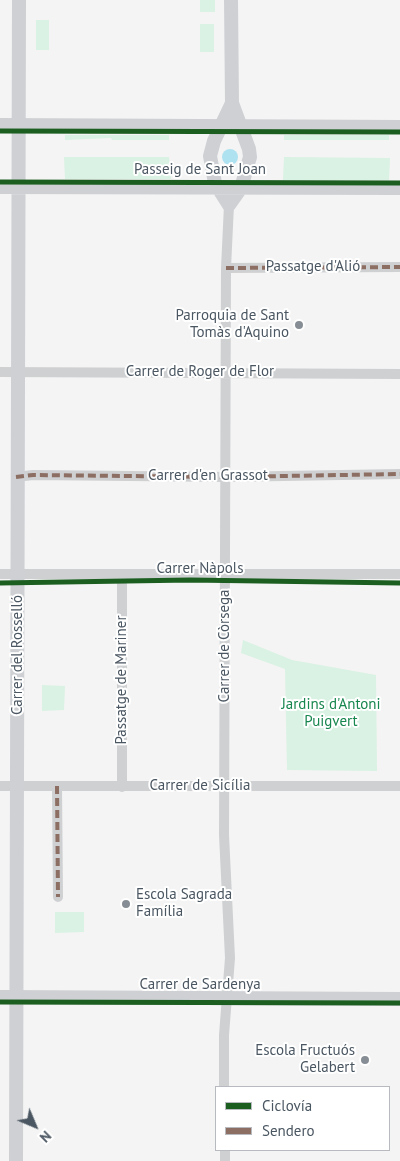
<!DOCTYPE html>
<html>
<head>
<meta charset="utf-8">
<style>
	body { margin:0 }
	#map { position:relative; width:400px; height:1161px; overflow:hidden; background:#f4f4f4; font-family:"PT Sans",sans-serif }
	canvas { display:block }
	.legend { position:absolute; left:215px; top:1086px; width:175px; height:65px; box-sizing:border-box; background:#fff; border:1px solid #b7bbc0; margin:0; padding:6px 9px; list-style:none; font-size:15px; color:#4a5661 }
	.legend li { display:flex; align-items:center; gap:10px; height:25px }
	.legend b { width:25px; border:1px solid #b7bbc0 }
	.north { position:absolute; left:10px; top:1101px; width:50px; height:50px; -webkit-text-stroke:4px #fff; paint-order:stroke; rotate:135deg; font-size:14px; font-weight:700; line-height:20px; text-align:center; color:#4a5661 }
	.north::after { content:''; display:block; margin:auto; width:18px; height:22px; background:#4a5661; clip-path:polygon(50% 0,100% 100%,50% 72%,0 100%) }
</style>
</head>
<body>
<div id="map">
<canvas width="400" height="1161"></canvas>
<ul class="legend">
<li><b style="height:6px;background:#1b5e20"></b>Ciclovía</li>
<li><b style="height:6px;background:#8d6e63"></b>Sendero</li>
</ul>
<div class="north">N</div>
</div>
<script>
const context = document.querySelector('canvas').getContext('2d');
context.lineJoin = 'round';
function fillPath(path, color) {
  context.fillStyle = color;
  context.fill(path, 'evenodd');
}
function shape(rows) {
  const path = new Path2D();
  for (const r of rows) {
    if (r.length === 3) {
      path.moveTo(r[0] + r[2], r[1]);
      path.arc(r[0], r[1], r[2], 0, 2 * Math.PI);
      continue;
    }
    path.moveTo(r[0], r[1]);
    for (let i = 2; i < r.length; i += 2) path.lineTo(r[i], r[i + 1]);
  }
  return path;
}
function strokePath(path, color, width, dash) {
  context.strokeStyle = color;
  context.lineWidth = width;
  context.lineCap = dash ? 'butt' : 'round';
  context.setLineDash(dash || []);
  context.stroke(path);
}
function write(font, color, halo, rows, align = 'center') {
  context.font = font + ' "PT Sans",sans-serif';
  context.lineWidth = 4;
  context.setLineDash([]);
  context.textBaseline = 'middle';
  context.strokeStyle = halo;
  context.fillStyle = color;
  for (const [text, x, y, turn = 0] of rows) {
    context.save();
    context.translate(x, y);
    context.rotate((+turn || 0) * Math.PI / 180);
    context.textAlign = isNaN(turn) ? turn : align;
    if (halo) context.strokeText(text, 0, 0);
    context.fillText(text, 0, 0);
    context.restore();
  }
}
const green = shape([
	[200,0,215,0,215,12,200,12],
	[36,20,49,20,49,50,36,50],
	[200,24,214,24,214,52,200,52],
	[65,135,169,135,169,140,112,140,111,138,65,140],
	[284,135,389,135,389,140,284,140],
	[64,157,169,157,171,179,65,179],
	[284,157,390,158,389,180,283,180],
	[243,640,292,660,376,675,377,771,287,770,285,669,241,653],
	[42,685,65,686,64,710,42,711],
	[55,912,84,912,84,932,55,933]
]);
const water = shape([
	[230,157,8]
]);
const street = shape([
	[226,268,400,267],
	[0,372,400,374],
	[16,477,33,475,225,477,400,474],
	[0,574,400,574],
	[0,786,400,786],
	[57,786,58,897],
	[122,787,122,574],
	[224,1087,224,1035,230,958,224,835,226,268,229,205],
	[225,1150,225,1161]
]);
const secondary = shape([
	[231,0,232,103,249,149,250,157,241,188,229,205,215,183,210,156,214,141,232,103],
	[0,125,400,127],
	[0,187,400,188],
	[0,997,400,999],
	[16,1161,19,0]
]);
const quiet = shape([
	[226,268,400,267],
	[16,477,33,475,225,477,400,474],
	[57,786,58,897]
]);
const cycleway = shape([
	[0,131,400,132],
	[0,182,400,183],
	[0,583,190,580,400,583],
	[0,1002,400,1003]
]);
const markers = [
	[299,325,5,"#868d94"],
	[126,904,5,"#868d94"],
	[365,1060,5,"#868d94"]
];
const streetNames = [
	["Passeig de Sant Joan",200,170],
	["Passatge d'Alió",313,267],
	["Carrer de Roger de Flor",200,372],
	["Carrer d'en Grassot",208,476],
	["Carrer Nàpols",200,569],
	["Carrer de Còrsega",225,646,-90],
	["Carrer del Rosselló",18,655,-90],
	["Passatge de Mariner",122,680,-90],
	["Carrer de Sicília",200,786],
	["Carrer de Sardenya",200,985]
];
const poiNames = [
	["Parroquia de Sant",289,316],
	["Tomàs d'Aquino",289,333],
	["Escola Sagrada",136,895,"left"],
	["Família",136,912,"left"],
	["Escola Fructuós",355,1051],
	["Gelabert",355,1068]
];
const parkNames = [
	["Jardins d'Antoni",331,705],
	["Puigvert",331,722]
];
fillPath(green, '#d9f2e3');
fillPath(water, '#aee2f0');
strokePath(street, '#ced0d2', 10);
strokePath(secondary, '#ced0d4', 14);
strokePath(quiet, '#8d6e63', 4, [8, 4]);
strokePath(cycleway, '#1b5e20', 5);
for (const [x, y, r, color] of markers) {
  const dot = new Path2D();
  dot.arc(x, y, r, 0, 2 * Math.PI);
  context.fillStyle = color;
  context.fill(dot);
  strokePath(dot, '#fff', 2);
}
write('15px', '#4a5661', '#fff', streetNames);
write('15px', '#4a5661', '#fff', poiNames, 'right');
write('15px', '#17864f', '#fff', parkNames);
</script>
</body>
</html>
